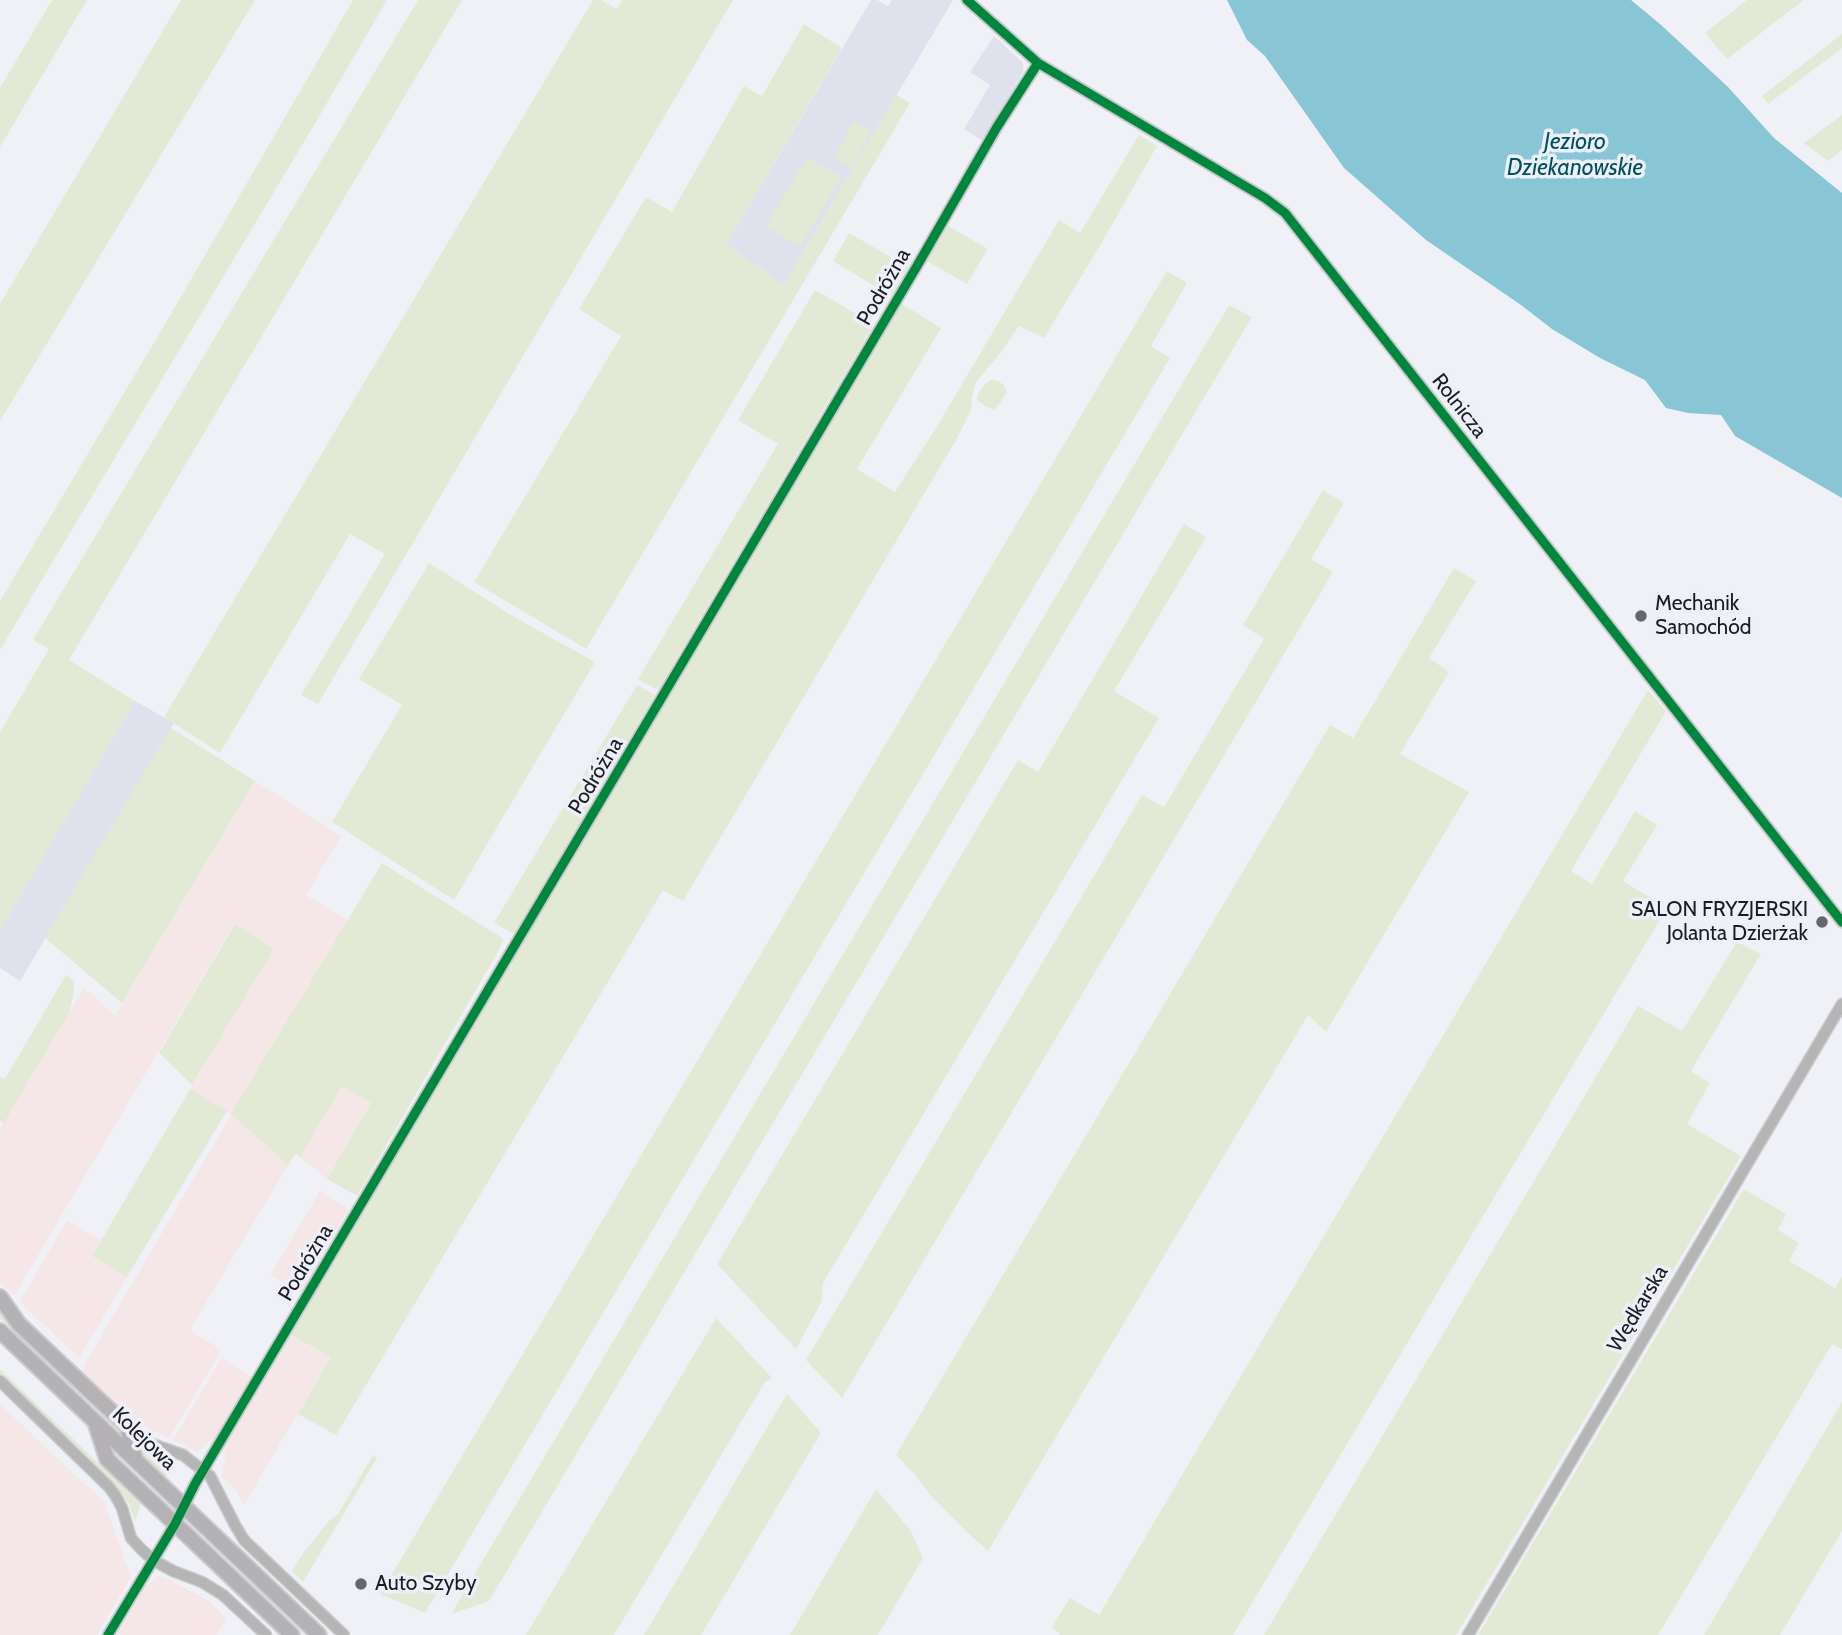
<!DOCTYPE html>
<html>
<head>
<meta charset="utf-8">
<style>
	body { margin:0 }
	canvas { display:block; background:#f0f1f6 }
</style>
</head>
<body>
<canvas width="1842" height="1635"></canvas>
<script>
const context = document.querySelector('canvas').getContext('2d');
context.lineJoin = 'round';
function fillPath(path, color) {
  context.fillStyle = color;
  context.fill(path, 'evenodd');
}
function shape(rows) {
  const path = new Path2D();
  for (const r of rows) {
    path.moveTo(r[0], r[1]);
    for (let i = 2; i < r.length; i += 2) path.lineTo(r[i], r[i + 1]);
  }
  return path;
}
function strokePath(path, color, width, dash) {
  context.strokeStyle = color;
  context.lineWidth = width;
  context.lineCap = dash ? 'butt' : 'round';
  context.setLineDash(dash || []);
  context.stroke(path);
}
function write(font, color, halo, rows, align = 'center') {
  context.font = font + ' Cabin,sans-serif';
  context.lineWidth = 7;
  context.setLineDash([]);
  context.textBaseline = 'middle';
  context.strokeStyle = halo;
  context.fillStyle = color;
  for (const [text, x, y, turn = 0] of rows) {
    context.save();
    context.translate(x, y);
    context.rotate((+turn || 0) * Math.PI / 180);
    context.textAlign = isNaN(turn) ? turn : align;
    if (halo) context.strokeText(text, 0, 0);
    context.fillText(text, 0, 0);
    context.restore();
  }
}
const built = shape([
	[871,0,877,0,888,6,892,0,953,0,784,285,726,245],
	[994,36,1023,63,1023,72,983,141,964,129,990,85,970,72],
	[135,701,174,723,20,981,0,968,0,930]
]);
const industrial = shape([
	[255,781,341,836,306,895,348,920,231,1114,288,1165,190,1330,220,1349,219,1355,169,1438,136,1422,83,1373,85,1364,231,1115,190,1089,274,947,234,924,14,1296,0,1283,0,1129,84,988,115,1015],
	[344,1087,371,1103,327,1179,301,1158,302,1154,341,1088],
	[320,1191,349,1209,301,1293,270,1275],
	[67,1220,101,1240,92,1256,127,1277,79,1358,20,1302],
	[291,1335,331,1357,244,1505,236,1490,222,1477,226,1451,223,1448],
	[221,1358,251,1376,212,1443,209,1441,197,1452,173,1440],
	[0,1404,104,1502,131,1577,97,1635,0,1635],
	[159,1576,172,1581,209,1601,226,1619,217,1635,117,1635,146,1585]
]);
const green = shape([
	[52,0,87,0,0,147,0,88],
	[181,0,255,0,0,421,0,304],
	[353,0,387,0,320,115,0,650,0,601,161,331],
	[418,0,462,0,69,660,135,701,0,930,0,732,49,649,33,640],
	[593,0,601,0,617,9,622,0,733,0,318,704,301,695,385,554,350,534,220,753,164,717],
	[1747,0,1804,0,1727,59,1705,33],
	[804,24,842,48,726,245,784,285,896,95,910,103,586,649,474,582,621,336,579,309,646,197,672,212,744,86,762,96],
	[1842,34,1842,48,1768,104,1762,96],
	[1842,115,1842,150,1828,161,1804,143],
	[854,121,872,131,851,168,834,158],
	[1139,135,1157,146,1101,244,1044,338,1019,326,1001,352,976,382,972,397,971,411,956,440,683,901,663,890,336,1435,298,1414,331,1357,291,1335,902,304,941,328,857,469,895,492,936,428,1059,220,1080,233],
	[807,157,841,177,800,247,766,227],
	[948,226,988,249,967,284,927,261],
	[849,233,908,267,891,296,833,261],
	[1167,271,1187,283,1151,346,1170,358,425,1613,380,1594],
	[815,290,874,324,658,690,638,679,778,444,738,420],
	[1229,305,1252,317,489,1601,451,1614],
	[991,380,998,381,1004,385,1007,392,1000,403,994,410,985,406,977,400,979,392,986,383],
	[1323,490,1344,503,1311,559,1333,572,842,1398,806,1360,1142,795,1164,807,1264,639,1243,625],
	[1184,524,1206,537,1114,691,1159,718,823,1283,822,1301,796,1349,717,1264,1018,760,1038,772],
	[429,563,511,615,595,662,454,900,332,822,402,705,359,679],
	[1454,568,1476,581,1429,658,1449,672,1400,754,1469,792,1326,1032,1308,1015,988,1551,968,1533,932,1497,915,1475,896,1455,1330,725,1353,738],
	[637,685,655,695,514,934,494,923],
	[1648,690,1666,711,1571,871,1592,884,1635,811,1657,825,1623,881,1667,908,1233,1635,1061,1635,1052,1627,1070,1598,1099,1615],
	[171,728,255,781,122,1003,45,938],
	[382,863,504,939,499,950,357,1196,327,1179,371,1103,344,1087,341,1088,302,1154,301,1158,296,1153,288,1165,231,1114],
	[235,924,274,948,192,1085,159,1053],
	[1737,942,1761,954,1691,1071,1710,1083,1687,1124,1741,1156,1456,1635,1264,1635,1638,1006,1682,1031],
	[66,975,74,981,74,989,70,1011,4,1123,0,1120,0,1077,5,1079],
	[190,1089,227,1111,127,1277,92,1256],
	[1744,1189,1786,1214,1778,1230,1799,1243,1789,1261,1835,1288,1842,1277,1842,1349,1832,1344,1658,1635,1478,1635],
	[0,1305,119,1425,173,1456,166,1477,0,1318],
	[716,1318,772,1378,765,1382,614,1635,526,1635],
	[0,1369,141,1504,135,1521,129,1504,115,1486,0,1375],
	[787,1394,821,1433,701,1635,644,1635],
	[1842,1402,1842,1531,1780,1635,1704,1635],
	[373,1455,377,1458,303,1582,292,1571,304,1552,329,1521,338,1514],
	[876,1489,911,1531,923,1558,878,1635,790,1635]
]);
const water = shape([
	[1227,0,1631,0,1660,24,1728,87,1774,138,1842,193,1842,498,1735,436,1721,415,1688,413,1666,408,1645,380,1600,358,1552,329,1521,305,1426,240,1344,168,1265,56,1247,40]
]);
const minor = shape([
	[967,0,1038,63,1265,198,1285,213,1842,922],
	[0,1381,108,1486,115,1495,122,1508,131,1538,141,1549,153,1560,173,1571,202,1582,223,1595,266,1635],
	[127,1427,149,1443,183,1455,210,1476,235,1525,244,1540,344,1635],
	[108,1635,175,1524,195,1484,662,697,917,266,997,127,1038,63],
	[1468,1635,1842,1004]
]);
const highway = shape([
	[0,1297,19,1324,127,1426,135,1459],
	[0,1331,319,1635],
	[95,1422,107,1459,292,1635]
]);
const cycleway = shape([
	[967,0,1038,63,1265,198,1285,213,1842,922],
	[108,1635,175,1524,195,1484,662,697,917,266,997,127,1038,63]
]);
const markers = [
	[1641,616,7,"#66676b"],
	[1822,922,7,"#66676b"],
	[361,1584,7,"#66676b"]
];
const streetNames = [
	["Podróżna",884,287,-60],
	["Rolnicza",1459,406,52],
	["Podróżna",596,776,-59],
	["Podróżna",306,1263,-59],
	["Wędkarska",1638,1309,-59],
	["Kolejowa",144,1439,44]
];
const poiNames = [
	["Mechanik",1655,604],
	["Samochód",1655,628],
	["SALON FRYZJERSKI",1808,910,"right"],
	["Jolanta Dzierżak",1808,934,"right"],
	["Auto Szyby",375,1584]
];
const waterNames = [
	["Jezioro",1575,142],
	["Dziekanowskie",1575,168]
];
fillPath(built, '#dfe2ec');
fillPath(industrial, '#f5e7e7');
fillPath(green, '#e2ead6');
fillPath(water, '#88c5d5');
strokePath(minor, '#cbcbcf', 13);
strokePath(highway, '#cbcbcf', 18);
strokePath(minor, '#b5b5b5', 10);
strokePath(highway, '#b4b2b5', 14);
strokePath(cycleway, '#00873e', 9);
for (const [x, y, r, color] of markers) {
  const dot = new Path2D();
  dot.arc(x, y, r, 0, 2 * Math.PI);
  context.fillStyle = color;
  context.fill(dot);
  strokePath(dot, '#edeff9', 2.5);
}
write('21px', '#1c1c20', '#edeff9', streetNames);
write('21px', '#1c1c20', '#edeff9', poiNames, 'left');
write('italic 23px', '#005160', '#edeff9', waterNames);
</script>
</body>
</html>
